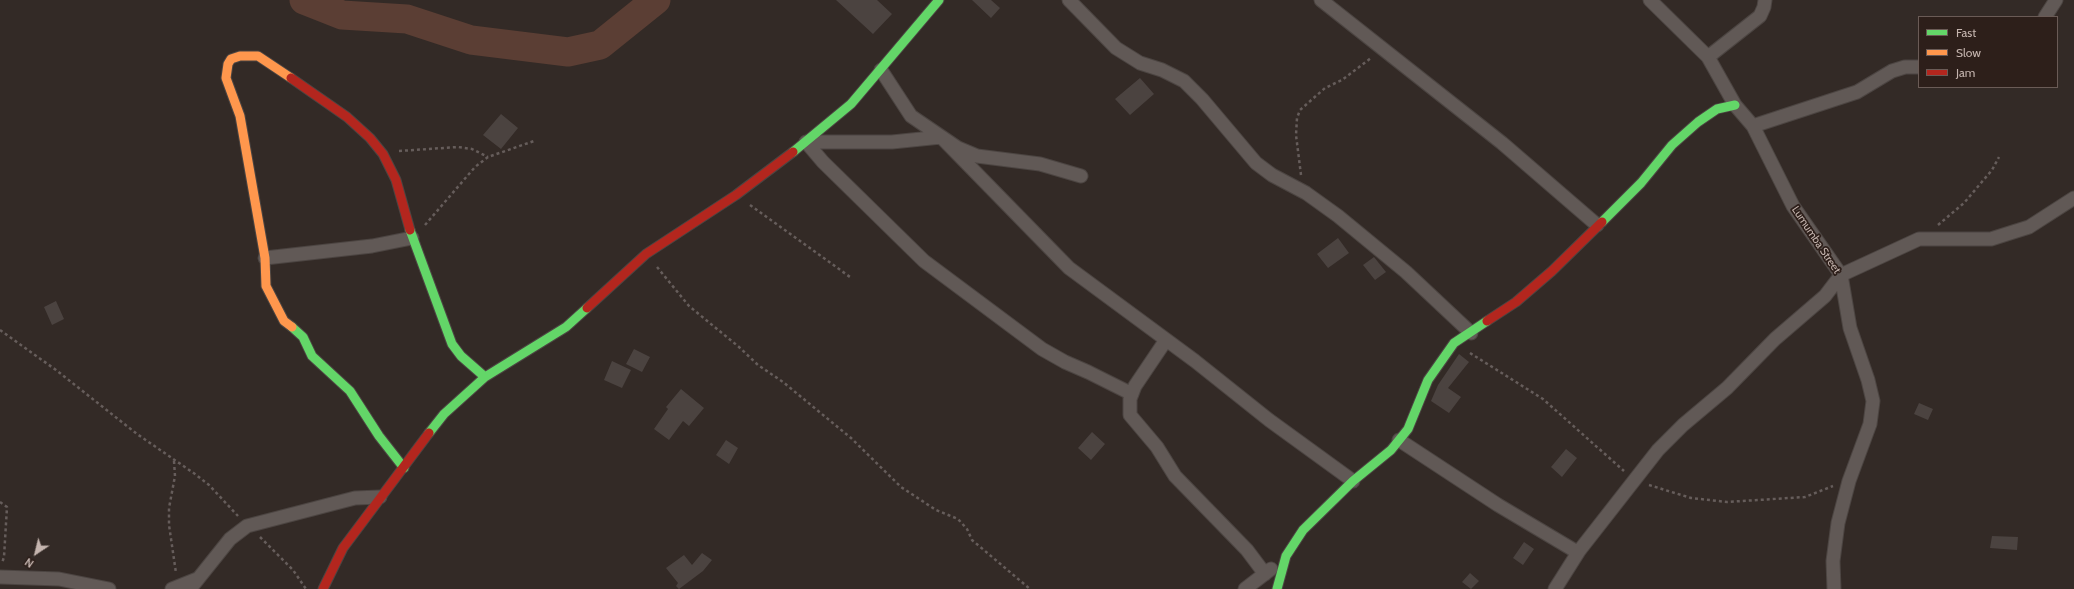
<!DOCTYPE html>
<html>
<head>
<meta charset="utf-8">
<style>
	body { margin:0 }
	#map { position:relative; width:2074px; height:589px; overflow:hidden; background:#332a26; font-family:Cabin,sans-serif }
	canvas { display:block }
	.legend { position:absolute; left:1918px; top:16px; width:140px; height:72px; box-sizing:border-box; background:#2d1f1a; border:1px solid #6a5b56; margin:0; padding:5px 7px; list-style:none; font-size:12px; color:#c5b5af }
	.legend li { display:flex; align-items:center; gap:8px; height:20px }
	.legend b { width:20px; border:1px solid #6a5b56 }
	.north { position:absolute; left:16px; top:533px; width:40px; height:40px; -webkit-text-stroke:3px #2d1f1a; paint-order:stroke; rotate:215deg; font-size:11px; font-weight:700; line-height:16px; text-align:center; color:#c5b5af }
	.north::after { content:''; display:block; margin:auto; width:14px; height:18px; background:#c5b5af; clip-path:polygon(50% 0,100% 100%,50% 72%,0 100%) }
</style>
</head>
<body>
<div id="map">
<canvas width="2074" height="589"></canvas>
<ul class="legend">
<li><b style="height:5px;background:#63d668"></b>Fast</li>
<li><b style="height:5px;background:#ff974d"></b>Slow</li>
<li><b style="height:5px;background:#b3261e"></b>Jam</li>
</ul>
<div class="north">N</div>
</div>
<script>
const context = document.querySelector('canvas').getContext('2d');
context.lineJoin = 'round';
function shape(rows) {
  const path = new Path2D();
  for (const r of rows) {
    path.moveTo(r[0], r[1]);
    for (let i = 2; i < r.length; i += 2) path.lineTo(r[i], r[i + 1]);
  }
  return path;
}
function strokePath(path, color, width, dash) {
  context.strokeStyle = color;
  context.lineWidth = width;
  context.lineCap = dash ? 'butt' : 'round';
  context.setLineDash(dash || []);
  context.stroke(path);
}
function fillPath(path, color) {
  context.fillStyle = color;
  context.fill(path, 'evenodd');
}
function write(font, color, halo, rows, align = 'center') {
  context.font = font + ' Cabin,sans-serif';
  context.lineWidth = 3.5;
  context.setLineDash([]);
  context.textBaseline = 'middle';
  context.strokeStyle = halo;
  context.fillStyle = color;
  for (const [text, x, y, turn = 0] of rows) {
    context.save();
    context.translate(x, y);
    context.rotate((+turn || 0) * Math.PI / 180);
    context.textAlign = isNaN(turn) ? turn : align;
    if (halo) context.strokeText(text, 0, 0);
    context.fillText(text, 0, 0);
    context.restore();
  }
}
const river = shape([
	[304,0,342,15,407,19,471,40,568,52,600,45,656,0]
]);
const building = shape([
	[836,0,877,0,892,14,873,34],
	[972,0,991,0,1000,8,991,18],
	[1140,78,1154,94,1130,115,1115,99],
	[501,114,518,128,501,149,483,135],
	[1338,238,1349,253,1328,268,1317,254],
	[1374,257,1386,272,1375,280,1363,265],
	[56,301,64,319,52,325,44,307],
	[634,349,650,357,642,372,626,364],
	[1459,354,1469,362,1448,388,1461,397,1449,413,1431,401,1438,385],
	[612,361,631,370,622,388,604,380],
	[681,389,704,408,689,426,683,421,669,440,654,429,668,409,666,407],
	[1919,403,1933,409,1928,420,1914,414],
	[1092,432,1105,444,1091,460,1078,448],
	[726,440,738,448,729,464,716,455],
	[1566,449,1577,458,1562,477,1551,467],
	[1992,536,2018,537,2017,550,1990,548],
	[1524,542,1534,549,1523,565,1513,558],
	[702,553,712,560,703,571,679,589,676,586,678,583,666,568,684,555,692,565],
	[1470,573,1479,581,1471,589,1462,582]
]);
const path = shape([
	[399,151,458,147,472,149,488,157],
	[1301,175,1296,135,1297,118,1300,110,1325,88,1342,80,1371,58],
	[750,205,850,277],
	[425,225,475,167,488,157,534,141],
	[1938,225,1964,203,1992,170,1999,157],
	[657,267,689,306,739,347,758,365,783,382,851,438,901,487,936,510,958,519,967,529,972,540,1030,589],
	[0,330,56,370,137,434,195,474,209,485,238,516],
	[1470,353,1543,399,1624,471],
	[174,461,175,476,169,508,169,525,176,573],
	[1649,485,1691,498,1727,502,1805,497,1833,486],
	[0,502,7,507,4,557,2,563],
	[260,537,293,570,306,589]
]);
const street = shape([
	[1069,0,1116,48,1140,63,1162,70,1184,81,1202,99,1256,163,1272,175,1306,193,1338,216,1406,272,1471,333],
	[1321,0,1502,143,1597,225],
	[1650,0,1708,57,1735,105,1753,126,1793,206,1841,275,1850,328,1868,380,1873,401,1870,424,1849,481,1838,523,1833,561,1834,589],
	[2045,17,2056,0],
	[1708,57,1760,16,1764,7,1765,0],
	[881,70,911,116,958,148,977,156,1040,164,1081,176],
	[1753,126,1857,92,1892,71,1905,67,1919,67],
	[806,142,892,142,941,137,1069,268,1195,361,1269,420,1353,481],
	[806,142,823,162,924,261,1042,349,1065,362,1088,372,1132,394],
	[265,258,372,246,412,238],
	[1166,340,1135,386,1130,399,1130,415,1157,447,1175,476,1247,550,1265,574],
	[1399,440,1498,505,1577,552],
	[0,577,59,579,109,589],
	[172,589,197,579],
	[190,589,230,539,247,526,355,498,380,497],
	[1245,589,1271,569],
	[1555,589,1579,551,1658,450,1683,425,1727,388,1775,339,1825,296,1841,275,1919,239,1991,239,2013,232,2029,227,2074,198]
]);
const fast = shape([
	[793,152,851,104,939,0],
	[1602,222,1641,183,1672,145,1698,122,1717,109,1735,105],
	[410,230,452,344,461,356,485,377],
	[292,327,303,337,312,356,350,391,379,436,404,468],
	[429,433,444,414,485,377,566,327,587,308],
	[1277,589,1286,556,1303,530,1353,481,1391,450,1408,429,1428,380,1454,343,1487,321]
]);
const slow = shape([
	[291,78,258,56,240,56,231,59,228,64,226,78,240,116,265,258,266,286,284,321,292,327]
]);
const jam = shape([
	[291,78,347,117,370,138,383,154,396,180,410,230],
	[587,308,646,254,736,195,793,152],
	[1487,321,1516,302,1552,271,1602,222],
	[323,589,343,548,429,433]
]);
const streetNames = [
	["Lumumba Street",1816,240,56]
];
strokePath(river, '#5b3e34', 29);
fillPath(building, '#4b4340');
strokePath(street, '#4c4542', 15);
strokePath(fast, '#4c4542', 11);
strokePath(slow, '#4c4542', 11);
strokePath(jam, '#4c4542', 11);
strokePath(path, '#665d5b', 2.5, [3, 3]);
strokePath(street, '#615956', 13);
strokePath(fast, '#63d668', 9);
strokePath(slow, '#ff974d', 9);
strokePath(jam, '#b3261e', 9);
write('11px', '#c5b5af', '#2d1f1a', streetNames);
</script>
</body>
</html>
